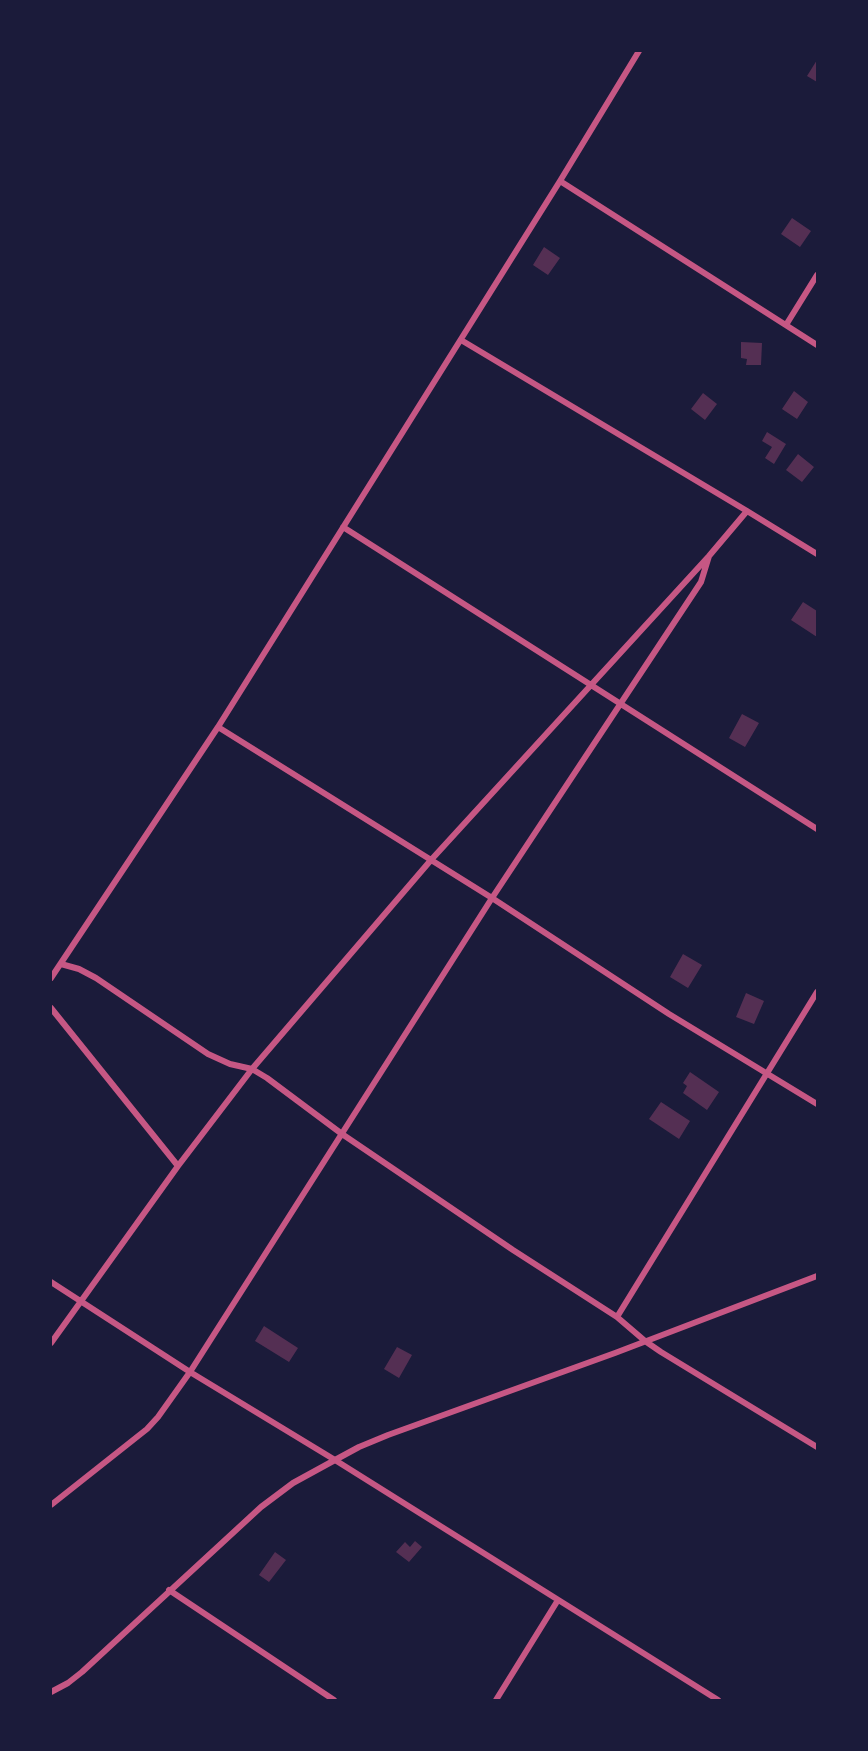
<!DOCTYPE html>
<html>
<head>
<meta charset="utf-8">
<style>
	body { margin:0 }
	#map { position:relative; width:868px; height:1751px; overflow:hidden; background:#1b1b3a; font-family:"Archivo Narrow",sans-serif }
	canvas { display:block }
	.frame { position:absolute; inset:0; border:52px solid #1b1b3a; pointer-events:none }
</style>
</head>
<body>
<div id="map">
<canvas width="868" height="1751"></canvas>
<div class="frame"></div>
</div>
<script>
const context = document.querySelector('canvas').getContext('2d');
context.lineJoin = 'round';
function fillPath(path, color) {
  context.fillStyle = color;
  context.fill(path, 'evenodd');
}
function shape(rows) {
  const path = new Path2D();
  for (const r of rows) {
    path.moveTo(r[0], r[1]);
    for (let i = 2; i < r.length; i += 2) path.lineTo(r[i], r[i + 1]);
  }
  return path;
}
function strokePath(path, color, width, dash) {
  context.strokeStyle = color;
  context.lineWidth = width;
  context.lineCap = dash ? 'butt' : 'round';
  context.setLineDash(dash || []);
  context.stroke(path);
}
const building = shape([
	[817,60,817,82,807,76],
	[792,218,811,231,800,247,781,234],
	[544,247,560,258,548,275,533,265],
	[741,342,762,343,761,365,746,365,747,359,741,358],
	[794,391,808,402,797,419,782,409],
	[703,393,717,404,705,420,691,409],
	[767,432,786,444,774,464,765,458,772,447,762,441],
	[798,454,814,467,802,482,786,470],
	[803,602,817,611,817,637,791,620],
	[742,714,759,723,745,747,729,738],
	[683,954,702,965,688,988,670,977],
	[746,993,764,1001,754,1024,736,1017],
	[690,1072,719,1092,707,1110,683,1093,687,1086,683,1083],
	[661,1102,690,1121,679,1139,649,1119],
	[264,1326,298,1348,289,1362,255,1341],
	[397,1347,412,1355,399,1378,384,1369],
	[415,1541,422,1547,409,1562,396,1552,405,1542,410,1547],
	[275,1552,286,1560,269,1582,259,1575]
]);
const minor = shape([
	[560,181,817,345],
	[786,325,817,275],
	[461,340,747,511,817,554],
	[343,527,817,829],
	[218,727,492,898,669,1014,817,1104],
	[61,964,79,969,96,978,208,1054,230,1064,252,1069,267,1078,342,1134,513,1250,617,1317,645,1341,661,1352,817,1447],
	[51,978,218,727,560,181,639,51],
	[51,1008,178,1166],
	[51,1282,190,1372,335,1460,718,1700],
	[617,1317,817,992],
	[51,1343,178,1166,252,1069,431,860,709,556,747,511],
	[51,1505,147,1429,158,1417,190,1372,492,898,701,582,709,556],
	[169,1590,334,1700],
	[51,1692,68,1683,82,1672,261,1507,293,1483,335,1460,359,1447,388,1435,615,1353,817,1276],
	[496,1700,558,1600]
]);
fillPath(building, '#542f53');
strokePath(minor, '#c65784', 6);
</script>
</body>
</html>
